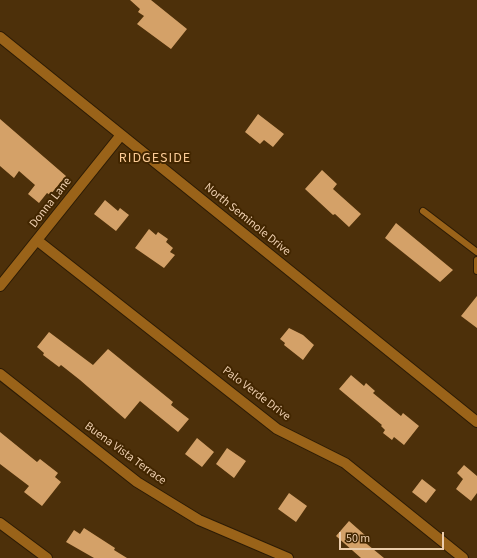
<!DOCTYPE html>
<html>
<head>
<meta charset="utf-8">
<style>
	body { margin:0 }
	#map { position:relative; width:477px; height:558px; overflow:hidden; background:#4d300a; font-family:"Source Sans 3",sans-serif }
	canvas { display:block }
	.scale { position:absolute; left:339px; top:532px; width:105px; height:18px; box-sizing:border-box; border:2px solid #eccdad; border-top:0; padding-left:5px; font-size:12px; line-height:14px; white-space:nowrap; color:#eccdad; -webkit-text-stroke:3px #422600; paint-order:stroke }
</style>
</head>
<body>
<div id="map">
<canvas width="477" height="558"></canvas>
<div class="scale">50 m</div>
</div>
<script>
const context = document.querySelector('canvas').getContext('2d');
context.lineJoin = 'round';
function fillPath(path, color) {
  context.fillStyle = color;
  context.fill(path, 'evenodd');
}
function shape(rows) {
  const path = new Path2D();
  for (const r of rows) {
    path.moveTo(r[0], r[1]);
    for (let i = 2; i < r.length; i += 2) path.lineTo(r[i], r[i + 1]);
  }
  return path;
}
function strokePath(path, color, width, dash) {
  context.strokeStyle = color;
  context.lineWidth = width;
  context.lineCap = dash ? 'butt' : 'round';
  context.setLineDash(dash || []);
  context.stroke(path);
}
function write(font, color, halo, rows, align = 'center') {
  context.font = font + ' "Source Sans 3",sans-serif';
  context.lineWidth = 4;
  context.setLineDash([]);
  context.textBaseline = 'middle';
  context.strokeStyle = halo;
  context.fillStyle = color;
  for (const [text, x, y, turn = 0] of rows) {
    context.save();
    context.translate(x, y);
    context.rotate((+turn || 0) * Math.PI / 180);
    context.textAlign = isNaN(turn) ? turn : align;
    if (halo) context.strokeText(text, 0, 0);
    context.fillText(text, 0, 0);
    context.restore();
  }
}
const building = shape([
	[130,0,151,0,187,29,171,49,137,24,144,16,138,12,140,9],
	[258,114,284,134,273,147,264,140,260,144,245,132],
	[0,119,66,176,50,195,47,193,39,203,28,194,35,185,19,171,14,178,0,166],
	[322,170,337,184,333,189,361,214,349,227,335,214,333,215,305,189],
	[105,200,118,211,120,208,129,215,116,231,94,214],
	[396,223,453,270,440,282,385,238],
	[149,229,156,235,158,232,168,239,166,242,173,248,170,252,175,255,164,268,135,248],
	[477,296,477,328,461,316],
	[289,328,303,335,314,345,303,360,284,345,285,343,280,339],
	[49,332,93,365,108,349,173,402,171,405,189,419,178,432,140,401,125,419,80,380,61,365,59,367,43,355,44,353,37,347],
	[351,375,364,386,366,383,375,391,373,393,401,416,403,413,419,426,404,445,394,437,392,440,383,433,385,430,381,426,382,425,339,389],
	[0,432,37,462,40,459,58,473,55,477,61,482,42,506,24,492,29,486,0,464],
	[197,438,214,452,202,467,185,454],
	[227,448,246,461,234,478,216,464],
	[464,465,477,476,477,493,471,501,456,489,463,479,457,473],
	[422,479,436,490,426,503,412,492],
	[289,493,307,506,296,522,278,509],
	[349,521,366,536,362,540,384,558,361,558,336,536],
	[84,528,115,548,114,550,127,558,94,558,66,542,74,530,80,534]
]);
const service = shape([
	[423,211,477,252],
	[477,260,477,271]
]);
const minor = shape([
	[0,37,477,422],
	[38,241,277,429,345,463,463,558],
	[0,286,121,135],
	[0,374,137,482,199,520,288,558],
	[0,523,47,558]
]);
const streetNames = [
	["Donna Lane",51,203,-52],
	["North Seminole Drive",247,220,39],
	["Palo Verde Drive",256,394,37],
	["Buena Vista Terrace",125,454,36]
];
const quarterNames = [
	["RIDGESIDE",155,159]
];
fillPath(building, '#d4a168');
strokePath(service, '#2c1b05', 8);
strokePath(minor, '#2c1b05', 12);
strokePath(service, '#9a6319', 6);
strokePath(minor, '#9a6319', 10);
write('12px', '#eccdad', '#422600', streetNames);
context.letterSpacing = '1px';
write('14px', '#fccc97', '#422600', quarterNames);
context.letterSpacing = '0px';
</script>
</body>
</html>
